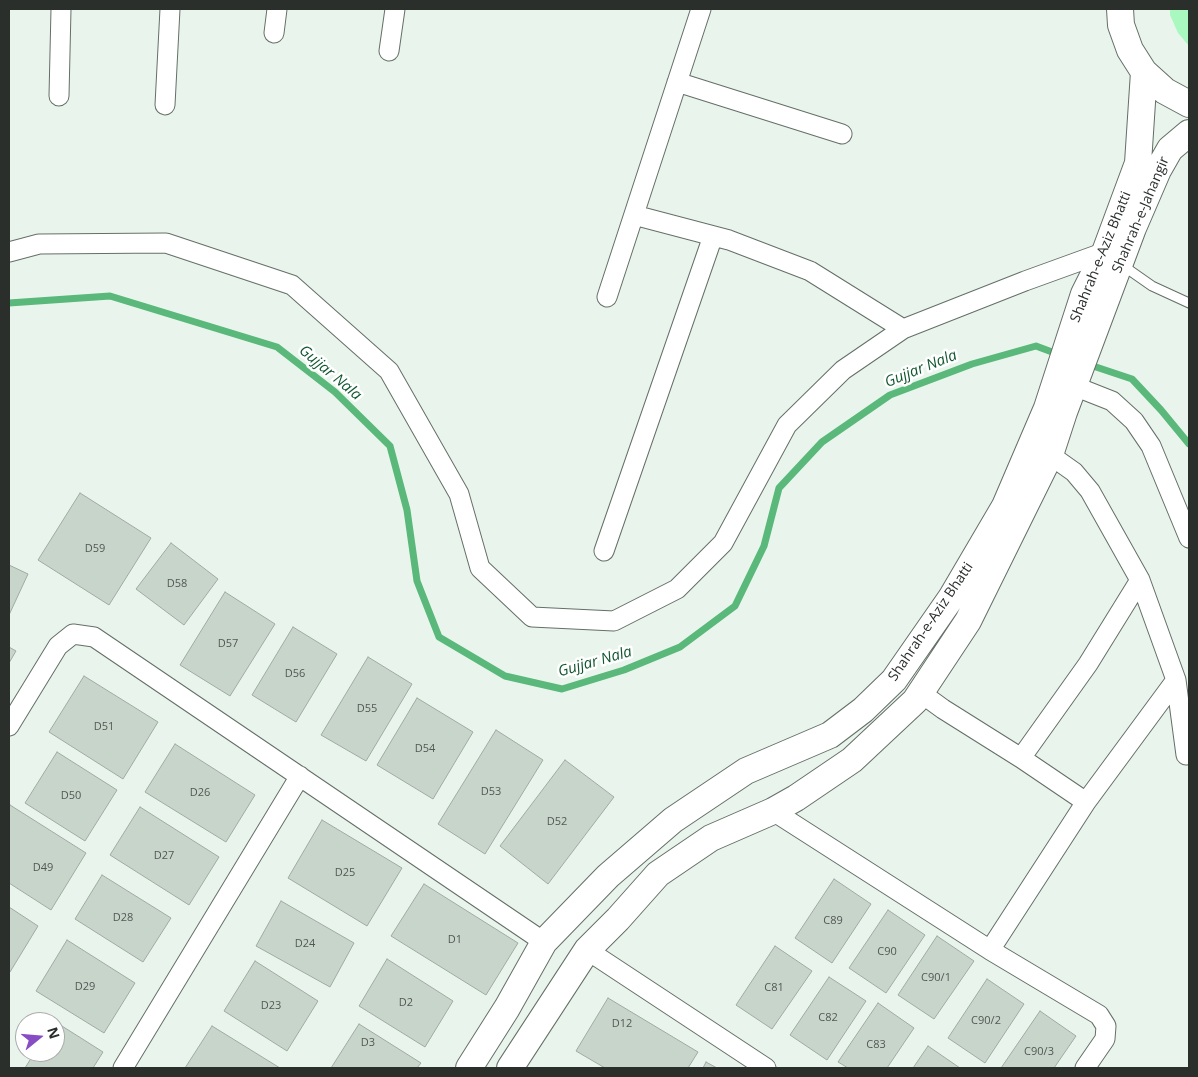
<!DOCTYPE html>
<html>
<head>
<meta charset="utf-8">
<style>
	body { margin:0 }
	#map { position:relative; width:1198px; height:1077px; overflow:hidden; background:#e9f5ec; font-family:"Open Sans",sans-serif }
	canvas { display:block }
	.frame { position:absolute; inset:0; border:10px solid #2a2f2c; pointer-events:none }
	.north { position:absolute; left:15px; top:1012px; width:50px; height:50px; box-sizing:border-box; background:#fff; border:1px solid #aaacab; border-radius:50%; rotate:73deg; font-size:14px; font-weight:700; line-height:20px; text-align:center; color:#2a2f2c }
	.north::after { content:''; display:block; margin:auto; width:18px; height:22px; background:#874dc4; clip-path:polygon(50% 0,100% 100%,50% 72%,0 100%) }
</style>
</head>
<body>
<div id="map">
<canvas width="1198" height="1077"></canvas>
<div class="frame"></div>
<div class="north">N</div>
</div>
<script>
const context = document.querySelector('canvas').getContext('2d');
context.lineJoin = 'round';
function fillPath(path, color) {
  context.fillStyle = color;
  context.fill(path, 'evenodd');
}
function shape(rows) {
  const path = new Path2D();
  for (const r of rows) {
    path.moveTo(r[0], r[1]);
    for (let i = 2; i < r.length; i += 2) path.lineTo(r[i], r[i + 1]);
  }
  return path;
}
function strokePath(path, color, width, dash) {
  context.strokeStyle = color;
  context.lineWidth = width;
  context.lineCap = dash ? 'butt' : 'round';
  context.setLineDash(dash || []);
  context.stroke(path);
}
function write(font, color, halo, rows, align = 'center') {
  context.font = font + ' "Open Sans",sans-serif';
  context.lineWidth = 5;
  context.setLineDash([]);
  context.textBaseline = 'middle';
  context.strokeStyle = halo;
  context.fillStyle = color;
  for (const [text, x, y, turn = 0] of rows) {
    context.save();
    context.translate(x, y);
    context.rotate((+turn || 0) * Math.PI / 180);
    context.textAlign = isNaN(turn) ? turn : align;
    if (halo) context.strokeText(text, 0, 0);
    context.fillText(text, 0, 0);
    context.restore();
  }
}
const green = shape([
	[1170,9,1189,9,1189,46,1178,33,1170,15]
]);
const stream = shape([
	[9,303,110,296,277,347,335,392,390,446,407,510,417,581,439,637,505,676,562,689,624,670,680,647,735,606,764,546,779,488,822,442,890,395,972,364,1036,346,1060,355],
	[1087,364,1132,379,1161,410,1189,444]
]);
const building = shape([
	[80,493,151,538,109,605,38,560,80,493],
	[171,543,218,579,184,625,136,589,171,543],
	[9,565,28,574,9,615,9,565],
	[225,592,275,624,230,696,180,665,225,592],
	[293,627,337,654,296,722,252,695,293,627],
	[9,647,16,651,9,663,9,647],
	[368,657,412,684,366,761,321,735,368,657],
	[84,676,158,722,123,779,49,732,84,676],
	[417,698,473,732,433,799,377,765,417,698],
	[496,730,543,760,485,854,438,824,496,730],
	[175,744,255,795,226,842,145,792,175,744],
	[57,752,117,790,85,841,25,803,57,752],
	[565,760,614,797,548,884,500,846,565,760],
	[10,805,86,853,51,910,9,883,9,808,10,805],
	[140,807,219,857,189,905,110,855,140,807],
	[322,820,402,868,367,926,288,878,322,820],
	[102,875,171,918,143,962,75,919,102,875],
	[834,879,871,904,832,963,795,938,834,879],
	[424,884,518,943,486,995,391,936,424,884],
	[281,901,354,943,330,987,256,946,281,901],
	[9,907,38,926,10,972,9,971,9,907],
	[888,910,925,935,886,993,849,968,888,910],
	[937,936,974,961,934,1019,898,995,937,936],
	[67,940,135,983,104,1033,36,991,67,940],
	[775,946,812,971,772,1029,736,1005,775,946],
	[387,959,453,1001,425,1047,359,1006,387,959],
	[255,961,318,1001,287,1051,224,1011,255,961],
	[829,977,866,1001,827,1060,790,1035,829,977],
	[987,979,1024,1004,985,1063,948,1038,987,979],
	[608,998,698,1052,688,1068,605,1068,576,1051,608,998],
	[878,1003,914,1028,887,1068,848,1068,838,1062,878,1003],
	[1040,1011,1076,1036,1054,1068,1001,1068,1040,1011],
	[54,1021,103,1052,93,1068,25,1068,35,1052,55,1052,54,1021],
	[359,1024,421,1063,417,1068,331,1068,359,1024],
	[212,1026,280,1068,185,1068,212,1026],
	[928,1046,960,1068,913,1068,928,1046],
	[706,1062,717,1068,703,1068,706,1062]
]);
const lane = shape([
	[1122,265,1152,286,1189,303]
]);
const street = shape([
	[274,33,277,9],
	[389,51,395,9],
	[677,82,842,134],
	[59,96,61,9],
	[165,105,170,9],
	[634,215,729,240,810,271,903,329],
	[9,252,39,244,166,243,292,285,389,371,459,494,480,568,532,617,614,621,677,589,723,543,787,425,843,370,903,329,1025,281,1105,252],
	[607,297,701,9],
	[1074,386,1112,401,1134,421,1151,446,1189,538],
	[1050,455,1074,472,1090,491,1140,580,1176,680,1186,755],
	[604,551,713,236],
	[921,693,943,709,1021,758,1086,802],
	[9,726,58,646,73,634,94,637,544,942],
	[1021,758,1088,664,1140,580],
	[773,811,990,950,1099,1015,1106,1026,1105,1039,1085,1068],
	[587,950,766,1068],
	[990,950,1086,802,1176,680],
	[123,1068,300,776]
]);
const secondary = shape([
	[1120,9,1121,25,1130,50,1144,72,1165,91,1189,104],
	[469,1068,507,1008,544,942,608,876,673,820,746,771,830,735,863,710,894,680,951,598,1005,506,1047,408,1084,294,1105,252,1138,163,1144,72],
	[510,1068,587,950,618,919,658,874,711,838,773,811,796,798,852,760,915,701,968,621,1050,455,1064,412,1133,228,1158,170,1170,149,1189,133]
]);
const numberNames = [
	["D59",95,549],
	["D58",177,584],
	["D57",228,644],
	["D56",295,674],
	["D55",367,709],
	["D51",104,727],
	["D54",425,749],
	["D53",491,792],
	["D26",200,793],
	["D50",71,796],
	["D52",557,822],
	["D27",164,856],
	["D49",43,868],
	["D25",345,873],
	["D28",123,918],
	["C89",833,921],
	["D1",455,940],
	["D24",305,944],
	["C90",887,952],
	["C90/1",936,978],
	["D29",85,987],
	["C81",774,988],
	["D2",406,1003],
	["D23",271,1006],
	["C82",828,1018],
	["C90/2",986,1021],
	["D12",622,1024],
	["D3",368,1043],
	["C83",876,1045],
	["C90/3",1039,1052]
];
const streetNames = [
	["Shahrah-e-Jahangir",1141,215,-67],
	["Shahrah-e-Aziz Bhatti",1101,257,-68],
	["Shahrah-e-Aziz Bhatti",931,622,-56]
];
const waterNames = [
	["Gujjar Nala",921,369,-22],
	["Gujjar Nala",330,373,40],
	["Gujjar Nala",595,662,-16]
];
fillPath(green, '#a8f8c0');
strokePath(stream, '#59b87a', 7);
fillPath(building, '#c8d5cb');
strokePath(building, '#9faba2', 1);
strokePath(lane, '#646f67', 11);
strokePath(street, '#646f67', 21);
strokePath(secondary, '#646f67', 28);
strokePath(lane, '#fff', 9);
strokePath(street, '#fff', 19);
strokePath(secondary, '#fff', 26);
write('11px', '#525854', null, numberNames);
write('14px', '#2a2f2c', '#fff', streetNames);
write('italic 15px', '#0f562e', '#fff', waterNames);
</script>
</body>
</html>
